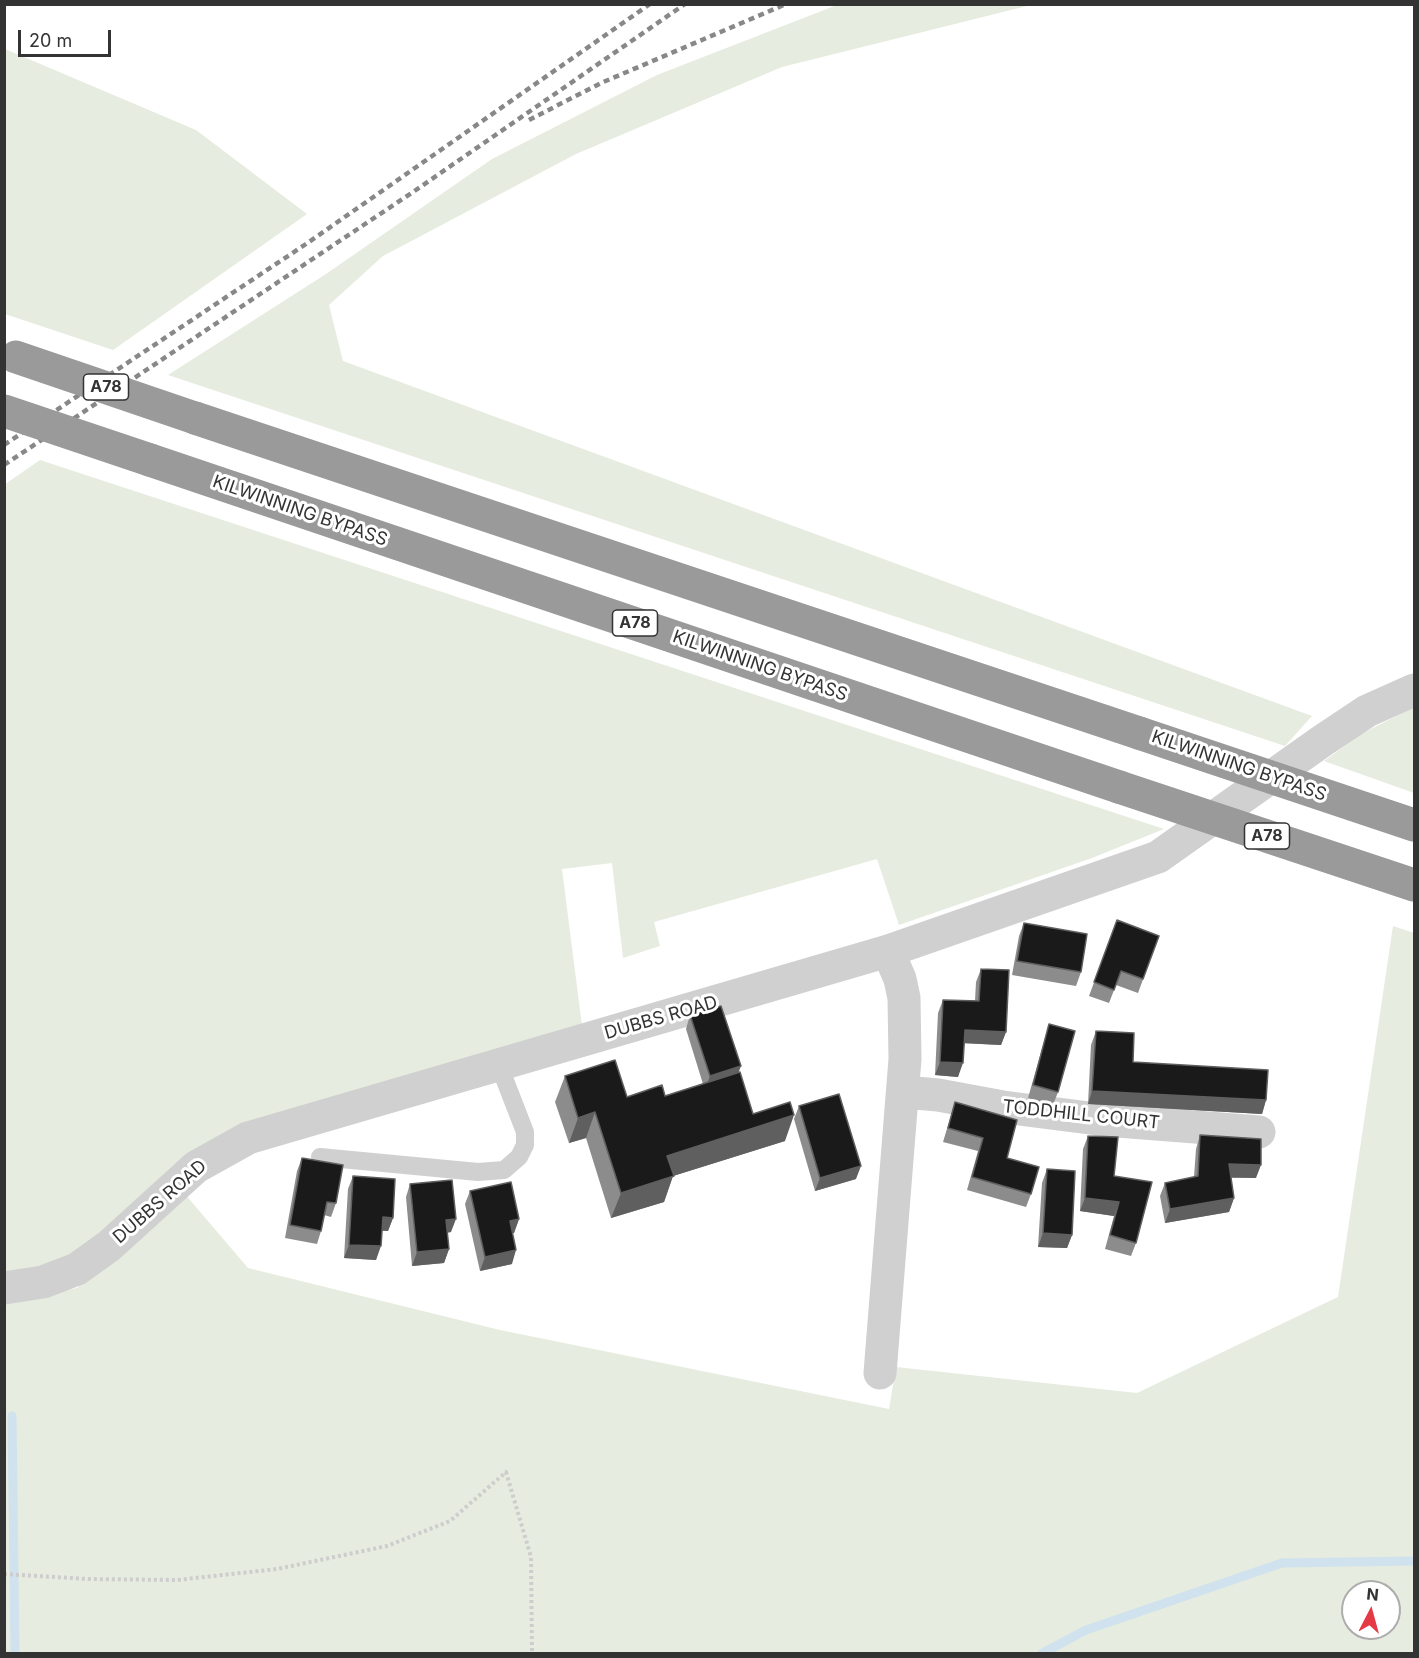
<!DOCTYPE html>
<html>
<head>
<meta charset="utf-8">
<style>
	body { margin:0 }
	#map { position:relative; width:1419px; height:1658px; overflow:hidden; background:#fff; font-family:Inter,sans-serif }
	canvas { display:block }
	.frame { position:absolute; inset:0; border:6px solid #333; pointer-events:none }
	.north { position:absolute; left:1341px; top:1580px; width:60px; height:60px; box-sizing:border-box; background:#fff; border:2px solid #adadad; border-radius:50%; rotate:6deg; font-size:16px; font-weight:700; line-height:24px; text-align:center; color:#333 }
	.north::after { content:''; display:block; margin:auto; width:21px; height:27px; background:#e63946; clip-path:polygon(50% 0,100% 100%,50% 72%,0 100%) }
	.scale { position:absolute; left:18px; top:30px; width:93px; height:27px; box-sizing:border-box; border:3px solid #333; border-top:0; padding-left:8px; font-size:18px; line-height:21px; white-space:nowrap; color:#333; -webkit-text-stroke:4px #fff; paint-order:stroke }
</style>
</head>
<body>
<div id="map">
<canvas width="1419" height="1658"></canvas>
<div class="frame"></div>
<div class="north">N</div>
<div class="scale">20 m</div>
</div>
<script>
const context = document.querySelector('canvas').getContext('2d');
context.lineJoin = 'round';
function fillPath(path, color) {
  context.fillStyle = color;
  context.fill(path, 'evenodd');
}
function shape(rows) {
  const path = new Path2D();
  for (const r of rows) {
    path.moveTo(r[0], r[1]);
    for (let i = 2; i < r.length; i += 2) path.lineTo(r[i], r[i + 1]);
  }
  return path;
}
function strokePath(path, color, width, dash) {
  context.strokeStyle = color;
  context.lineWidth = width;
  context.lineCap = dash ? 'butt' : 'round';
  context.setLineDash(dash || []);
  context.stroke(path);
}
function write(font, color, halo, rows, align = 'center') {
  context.font = font + ' Inter,sans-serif';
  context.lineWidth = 6;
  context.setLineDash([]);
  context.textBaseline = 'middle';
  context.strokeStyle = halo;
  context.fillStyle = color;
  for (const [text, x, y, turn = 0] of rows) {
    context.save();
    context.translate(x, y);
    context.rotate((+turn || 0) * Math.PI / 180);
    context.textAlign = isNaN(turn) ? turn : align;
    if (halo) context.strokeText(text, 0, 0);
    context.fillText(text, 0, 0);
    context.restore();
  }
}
const green = shape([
	[837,5,1031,5,782,67,576,154,383,256,329,305,343,361,1312,716,1285,746,168,375,326,274,492,159,657,75],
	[5,49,196,130,307,214,113,350,5,314],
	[40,460,1164,829,1092,858,899,925,877,859,654,922,660,946,623,958,612,863,562,869,582,1026,322,1101,77,1255,23,1273,5,1272,4,485],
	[1414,707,1414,793,1324,761,1361,734],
	[1393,926,1414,933,1414,1653,5,1653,4,1303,77,1288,184,1193,248,1268,500,1330,889,1409,896,1367,1137,1393,1338,1297],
	[1353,1592,1389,1592,1389,1628,1353,1628]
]);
const stream = shape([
	[12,1416,15,1654],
	[1041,1654,1086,1630,1282,1563,1414,1561]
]);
const path = shape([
	[4,1574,88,1579,177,1580,277,1569,387,1546,450,1521,506,1472,531,1557,532,1654]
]);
const lane = shape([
	[320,1157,478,1172,504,1170,519,1157,525,1145,525,1132,499,1065]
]);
const street = shape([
	[904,1092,938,1095,1003,1107,1105,1120,1259,1132],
	[4,1288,43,1282,77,1269,109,1246,196,1167,248,1138,888,951,1158,857,1322,741,1367,711,1414,690],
	[880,1373,905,1059,904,998,900,979,888,951]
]);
const highway = shape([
	[195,418,1139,733],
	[150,460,1119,787]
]);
const rail = shape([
	[529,120,601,83,786,4],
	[4,445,306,244,650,4],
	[4,465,413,192,685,4]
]);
const highwayBridge = shape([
	[16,357,195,418],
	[4,411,150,460],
	[1139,733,1414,825],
	[1119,787,1414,885]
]);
const wall = shape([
	[1117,920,1159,936,1138,993,1116,985,1109,1003,1089,996],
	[1024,923,1081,972,1076,986,1012,975,1019,936],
	[981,969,1006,1032,1001,1045,964,1043,958,1077,935,1075,938,1013,943,1000,975,1001,976,982],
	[690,1015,738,1072,753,1114,785,1141,673,1176,664,1202,611,1218,586,1138,569,1143,555,1102,565,1076,627,1097,665,1096,703,1084,686,1029],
	[1049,1024,1058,1092,1053,1105,1028,1098,1045,1038],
	[1096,1031,1133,1062,1266,1100,1262,1114,1088,1104,1091,1045],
	[955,1102,1007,1158,1031,1194,1026,1207,967,1190,978,1151,943,1142],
	[799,1106,856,1179,815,1191,794,1119],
	[1200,1135,1256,1178,1231,1178,1234,1198,1229,1212,1165,1223,1160,1196,1165,1183,1194,1177,1196,1149],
	[1088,1136,1114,1176,1136,1243,1131,1256,1105,1249,1114,1216,1080,1211,1083,1149],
	[302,1158,336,1203,331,1217,324,1215,321,1231,317,1244,285,1238,297,1171],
	[1047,1169,1072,1235,1067,1248,1038,1247,1042,1183],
	[353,1176,393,1218,388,1231,382,1231,376,1260,344,1258,348,1189],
	[410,1184,451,1232,447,1233,449,1249,444,1263,412,1266,406,1197],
	[470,1191,519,1219,514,1233,512,1233,512,1264,480,1271,465,1204]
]);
const shadedWall = shape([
	[965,1030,1006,1032,1001,1045,960,1043],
	[940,1062,963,1063,958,1077,935,1075],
	[741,1066,736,1079,705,1089,710,1076],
	[1092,1091,1266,1100,1262,1114,1088,1104],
	[595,1112,586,1138,569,1143,578,1118],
	[794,1115,785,1141,673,1176,664,1202,611,1218,621,1193,667,1156],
	[1229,1164,1261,1165,1256,1178,1224,1177],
	[861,1166,856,1179,815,1191,820,1178],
	[1085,1198,1119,1202,1114,1216,1080,1211],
	[1234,1198,1229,1212,1165,1223,1170,1209],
	[383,1217,393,1218,388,1231,378,1230],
	[456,1219,451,1232,441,1233,446,1220],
	[519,1219,514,1233,505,1235,510,1221],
	[1043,1233,1072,1235,1067,1248,1038,1247],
	[349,1245,381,1246,376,1260,344,1258],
	[449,1249,444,1263,412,1266,417,1252],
	[516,1250,512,1264,480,1271,485,1257]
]);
const building = shape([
	[1117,920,1159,936,1143,979,1121,971,1114,990,1094,982,1117,920],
	[1024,923,1087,934,1081,972,1017,961,1024,923],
	[981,969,1009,970,1006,1032,965,1030,963,1063,940,1062,943,1000,979,1001,981,969],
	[721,1006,741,1066,710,1076,690,1015,721,1006],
	[1049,1024,1075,1031,1058,1092,1033,1085,1049,1024],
	[1096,1031,1134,1033,1133,1062,1268,1070,1266,1100,1092,1091,1096,1031],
	[615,1060,627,1097,662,1085,665,1096,740,1072,753,1114,790,1102,794,1115,667,1156,674,1176,621,1193,595,1112,578,1118,565,1076,615,1060],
	[839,1094,861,1166,820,1178,799,1106,839,1094],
	[955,1102,1017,1120,1007,1158,1039,1167,1031,1194,972,1177,983,1138,948,1128,955,1102],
	[1200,1135,1261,1139,1261,1165,1229,1164,1234,1198,1170,1209,1165,1183,1198,1176,1200,1135],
	[1088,1136,1118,1137,1114,1176,1152,1182,1136,1243,1110,1235,1119,1202,1085,1198,1088,1136],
	[302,1158,343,1165,336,1203,327,1202,321,1231,290,1225,302,1158],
	[1047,1169,1075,1171,1072,1235,1043,1233,1047,1169],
	[353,1176,395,1179,393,1218,383,1217,381,1246,349,1245,353,1176],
	[452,1180,456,1219,446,1220,449,1249,417,1252,410,1184,452,1180],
	[511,1182,519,1219,510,1221,516,1250,485,1257,470,1191,511,1182]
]);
const shields = [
	[106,387,45],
	[635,623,45],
	[1267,836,45]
];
const shieldNames = [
	["A78",106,387],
	["A78",635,623],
	["A78",1267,836]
];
const streetNames = [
	["KILWINNING BYPASS",300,511,19],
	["KILWINNING BYPASS",760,666,19],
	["KILWINNING BYPASS",1239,766,19],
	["DUBBS ROAD",661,1018,-16],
	["TODDHILL COURT",1081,1115,6],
	["DUBBS ROAD",160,1202,-41]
];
fillPath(green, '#e6ecdf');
strokePath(stream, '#cfe2ee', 9);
strokePath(path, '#cdcdcd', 4, [3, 3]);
strokePath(lane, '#d0d0d0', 18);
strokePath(street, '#d0d0d0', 33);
strokePath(highway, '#9a9a9a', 33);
strokePath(rail, '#888', 4.5, [6, 4.5]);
strokePath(highwayBridge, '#9a9a9a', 33);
fillPath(wall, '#8c8c8c');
fillPath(shadedWall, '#5f5f5f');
fillPath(building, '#1a1a1a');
strokePath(building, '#5f5f5f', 1.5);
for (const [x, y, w] of shields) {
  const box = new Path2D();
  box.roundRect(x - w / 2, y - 13, w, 26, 4.5);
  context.fillStyle = '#fff';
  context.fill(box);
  strokePath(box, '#333', 1.5);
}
write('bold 16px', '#333', null, shieldNames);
write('18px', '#333', '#fff', streetNames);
</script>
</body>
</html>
